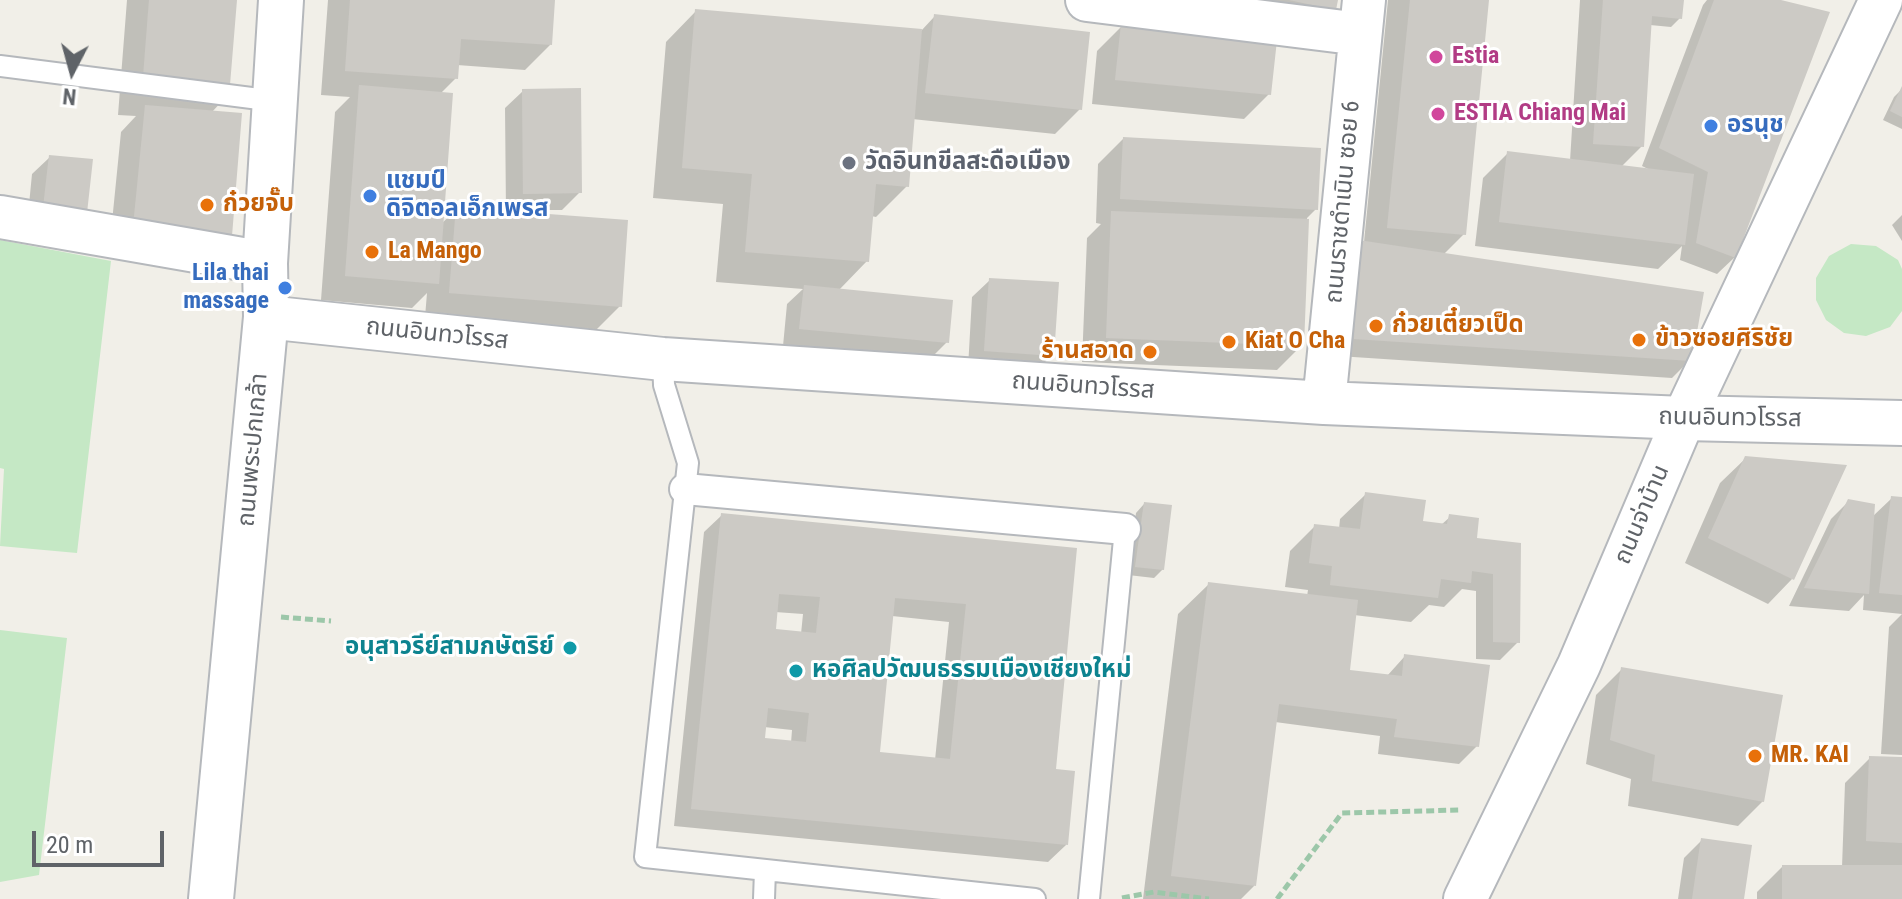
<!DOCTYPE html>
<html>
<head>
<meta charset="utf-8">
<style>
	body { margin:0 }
	#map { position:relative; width:1902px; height:899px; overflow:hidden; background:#f1efe8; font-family:"Roboto Condensed",sans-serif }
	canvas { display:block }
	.north { position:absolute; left:32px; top:32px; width:80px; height:80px; -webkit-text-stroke:6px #fff; paint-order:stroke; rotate:186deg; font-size:22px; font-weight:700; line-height:32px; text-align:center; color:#5f6368 }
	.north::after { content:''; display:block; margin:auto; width:28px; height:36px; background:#5f6368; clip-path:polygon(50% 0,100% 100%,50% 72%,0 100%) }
	.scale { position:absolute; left:32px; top:831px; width:132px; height:36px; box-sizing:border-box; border:4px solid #5f6368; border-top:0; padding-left:10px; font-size:24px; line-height:28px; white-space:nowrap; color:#5f6368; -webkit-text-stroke:6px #fff; paint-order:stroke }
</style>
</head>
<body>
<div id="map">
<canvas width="1902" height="899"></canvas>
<div class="north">N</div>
<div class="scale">20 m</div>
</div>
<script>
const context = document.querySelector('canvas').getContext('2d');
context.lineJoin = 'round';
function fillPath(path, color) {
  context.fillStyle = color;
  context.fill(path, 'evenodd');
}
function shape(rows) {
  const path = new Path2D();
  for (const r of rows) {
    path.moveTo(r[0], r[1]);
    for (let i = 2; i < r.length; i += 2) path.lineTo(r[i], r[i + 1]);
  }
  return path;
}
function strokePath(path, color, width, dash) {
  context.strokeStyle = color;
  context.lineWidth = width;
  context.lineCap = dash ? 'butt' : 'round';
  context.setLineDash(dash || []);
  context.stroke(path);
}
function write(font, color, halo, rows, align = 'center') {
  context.font = font + ' "Roboto Condensed","Noto Sans Thai",sans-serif';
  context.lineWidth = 6;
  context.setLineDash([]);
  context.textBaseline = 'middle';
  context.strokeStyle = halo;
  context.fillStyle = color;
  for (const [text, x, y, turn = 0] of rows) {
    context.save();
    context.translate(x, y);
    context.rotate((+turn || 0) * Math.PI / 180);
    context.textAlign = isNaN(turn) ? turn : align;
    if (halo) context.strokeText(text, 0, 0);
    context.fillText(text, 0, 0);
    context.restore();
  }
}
const green = shape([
	[0,240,111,261,77,553,0,546,4,469,0,468],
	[1851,244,1876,246,1898,260,1902,269,1902,311,1890,327,1866,336,1844,333,1826,320,1816,300,1816,278,1829,256],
	[0,630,67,638,39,875,0,882]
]);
const shadow = shape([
	[127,0,235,0,227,96,211,113,240,115,109,252,121,132,136,116,118,115],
	[328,0,553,0,550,45,525,70,457,65,456,78,440,94,441,224,457,209,506,213,505,108,523,91,580,192,562,210,516,210,515,213,620,306,595,331,425,317,427,293,412,308,321,300,335,112,350,97,321,95],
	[1238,0,1336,0,1335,9,1304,39],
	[1388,0,1487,0,1464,234,1444,254,1690,360,1672,378,1338,356,1364,242],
	[1580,0,1682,0,1680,18,1671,27,1650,25,1642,146,1621,167,1650,170,1642,166,1703,5,1707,0,1773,0,1735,257,1717,274,1680,260,1682,246,1658,269,1475,246,1483,178,1508,153,1570,161],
	[696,11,921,31,934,17,1080,109,1055,134,912,119,907,186,876,217,871,216,867,261,839,290,947,342,929,360,783,346,787,304,803,289,716,282,723,204,653,198,666,42],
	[1122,26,1269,94,1244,119,1092,104,1097,51],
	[1902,89,1902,129,1883,120,1894,97],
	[1123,139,1316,209,1307,218,1302,345,1277,370,1082,362,1087,238,1101,224,1096,223,1098,164],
	[50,157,68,230,27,225,32,174],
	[1902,215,1902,241,1892,225],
	[990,280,1052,355,1035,372,968,368,972,297],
	[1746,458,1792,579,1768,604,1685,563,1720,483],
	[1365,495,1421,523,1441,525,1450,517,1475,540,1519,545,1518,642,1500,660,1476,659,1476,591,1462,589,1444,607,1429,605,1411,622,1354,615,1347,671,1387,676,1405,656,1477,746,1459,764,1378,754,1380,736,1275,722,1254,886,1241,899,1143,899,1178,614,1209,584,1307,596,1308,590,1285,587,1290,551,1315,526,1339,529,1340,519],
	[1892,498,1902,499,1902,614,1863,610,1864,595,1849,611,1789,606,1831,519,1849,501,1872,517],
	[1144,504,1163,569,1154,578,1128,575,1136,513],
	[722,515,1075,550,1053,771,1066,845,1048,862,674,826,704,532],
	[775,612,803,614,801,634,773,631],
	[892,616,949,622,935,760,878,754],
	[764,727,792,730,791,743,763,740],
	[1902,614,1902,755,1881,754,1889,627],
	[1621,670,1763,801,1738,826,1628,806,1631,779,1586,764,1596,695],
	[1870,758,1902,759,1902,899,1757,899,1757,892,1782,867,1842,867,1845,783],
	[1702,840,1742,899,1678,899,1684,858]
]);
const building = shape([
	[149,0,237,0,229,97,142,90],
	[350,0,555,0,552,45,461,39,458,79,345,71],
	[1289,0,1338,0,1336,10],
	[1410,0,1489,0,1466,235,1387,228],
	[1603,0,1684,0,1682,19,1652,16,1644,147,1593,144],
	[1714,0,1781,0,1830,12,1736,258,1696,243,1708,172,1659,148],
	[695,9,922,29,909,187,876,184,869,262,745,252,752,174,682,168],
	[934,14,1090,32,1082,110,925,93],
	[1121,24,1277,40,1271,95,1115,80],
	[359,85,453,93,439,284,345,276],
	[1902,86,1902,117,1890,111],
	[581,88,582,193,523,194,522,89],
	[145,105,242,113,232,236,133,227],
	[1123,137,1321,148,1318,210,1120,199],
	[1507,151,1694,174,1685,245,1499,222],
	[49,155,93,159,87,213,43,208],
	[456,207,628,220,622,307,449,293],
	[1111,211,1309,219,1304,346,1106,338],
	[1358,240,1704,292,1692,361,1354,339],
	[989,278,1059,282,1054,356,984,351],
	[804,285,953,300,949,343,799,329],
	[1745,456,1847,465,1794,580,1708,538],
	[1365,492,1426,500,1423,521,1447,524,1449,514,1479,518,1477,538,1521,543,1520,643,1493,642,1493,574,1472,571,1471,583,1441,579,1438,598,1330,585,1332,566,1309,563,1314,524,1360,529],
	[1891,496,1902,497,1902,595,1879,593],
	[1848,499,1875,504,1869,594,1804,588],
	[1144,502,1172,505,1164,570,1135,567],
	[721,513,1077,548,1056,769,1075,771,1068,845,691,809],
	[779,594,820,597,816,633,776,629],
	[895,598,966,604,950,759,880,752],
	[768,708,809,713,806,742,765,738],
	[1208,582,1358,600,1350,670,1402,676,1404,654,1490,665,1479,747,1394,737,1397,719,1279,704,1256,886,1171,876],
	[1621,667,1783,695,1764,802,1652,781,1655,755,1610,740],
	[1869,756,1902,757,1902,843,1866,841],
	[1701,838,1752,845,1744,899,1692,899],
	[1782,865,1902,865,1902,899,1782,899]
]);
const path = shape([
	[281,617,331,621],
	[1122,898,1154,892,1209,899],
	[1277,899,1342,813,1461,810]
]);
const service = shape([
	[0,66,275,101],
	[663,359,664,385,688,463,645,857,1035,899],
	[764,899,765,870],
	[1089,899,1125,529]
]);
const pedestrian = shape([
	[685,489,1125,529]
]);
const minor = shape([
	[1087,0,1360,34],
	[0,217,265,263],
	[266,317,663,359,1324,403,1684,418],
	[1324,403,1364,0],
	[1465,899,1579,665,1684,418,1881,0]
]);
const tertiary = shape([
	[1684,418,1902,423],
	[211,899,266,317,265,263,281,0]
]);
const markers = [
	[1436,57,8,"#d1479c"],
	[1438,114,8,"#d1479c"],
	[1711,126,8,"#3f7fe0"],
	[849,163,8,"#6b7280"],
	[370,196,8,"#3f7fe0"],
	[207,205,8,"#e8710a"],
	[372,252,8,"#e8710a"],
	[285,288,8,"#3f7fe0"],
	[1376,326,8,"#e8710a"],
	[1639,340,8,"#e8710a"],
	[1229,342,8,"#e8710a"],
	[1150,352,8,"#e8710a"],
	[570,648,8,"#0f9aa8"],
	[796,671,8,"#0f9aa8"],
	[1755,756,8,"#e8710a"]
];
const hotelNames = [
	["Estia",1452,57],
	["ESTIA Chiang Mai",1454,114]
];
const shopNames = [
	["อรนุช",1727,126],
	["แชมป์",386,182],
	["ดิจิตอลเอ็กเพรส",386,210],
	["Lila thai",269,274,"right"],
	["massage",269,302,"right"]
];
const worshipNames = [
	["วัดอินทขีลสะดือเมือง",865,163]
];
const streetNames = [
	["ถนนราชดำเนิน ซอย 6",1344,202,-85],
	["ถนนอินทวโรรส",437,335,6],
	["ถนนอินทวโรรส",1083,387,4],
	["ถนนอินทวโรรส",1730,419,1],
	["ถนนพระปกเกล้า",254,450,-85],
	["ถนนจ่าบ้าน",1643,515,-67]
];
const foodNames = [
	["ก๋วยจั๊บ",223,205],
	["La Mango",388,252],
	["ก๋วยเตี๋ยวเป็ด",1392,326],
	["ข้าวซอยศิริชัย",1655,340],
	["Kiat O Cha",1245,342],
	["ร้านสอาด",1134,352,"right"],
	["MR. KAI",1771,756]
];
const cultureNames = [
	["อนุสาวรีย์สามกษัตริย์",554,648],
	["หอศิลปวัฒนธรรมเมืองเชียงใหม่",812,671,"left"]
];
fillPath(green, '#c5e8c5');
fillPath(shadow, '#0003');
fillPath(building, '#cccac5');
strokePath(service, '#b5b8bc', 24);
strokePath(pedestrian, '#b5b8bc', 34);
strokePath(minor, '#b5b8bc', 46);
strokePath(tertiary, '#b5b8bc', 48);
strokePath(path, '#9cc7a9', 5, [8, 4]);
strokePath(service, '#fff', 20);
strokePath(pedestrian, '#fff', 30);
strokePath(minor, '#fff', 42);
strokePath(tertiary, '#fff', 44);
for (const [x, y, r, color] of markers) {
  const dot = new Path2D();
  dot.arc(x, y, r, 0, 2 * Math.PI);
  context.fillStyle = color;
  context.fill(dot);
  strokePath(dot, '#fff', 3);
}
write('bold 24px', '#b23c85', '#fff', hotelNames, 'left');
write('bold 24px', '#366cbe', '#fff', shopNames, 'left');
write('bold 24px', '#5b616d', '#fff', worshipNames, 'left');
write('24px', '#5f6368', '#fff', streetNames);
write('bold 24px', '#c56008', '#fff', foodNames, 'left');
write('bold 24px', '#0d838f', '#fff', cultureNames, 'right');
</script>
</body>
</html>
